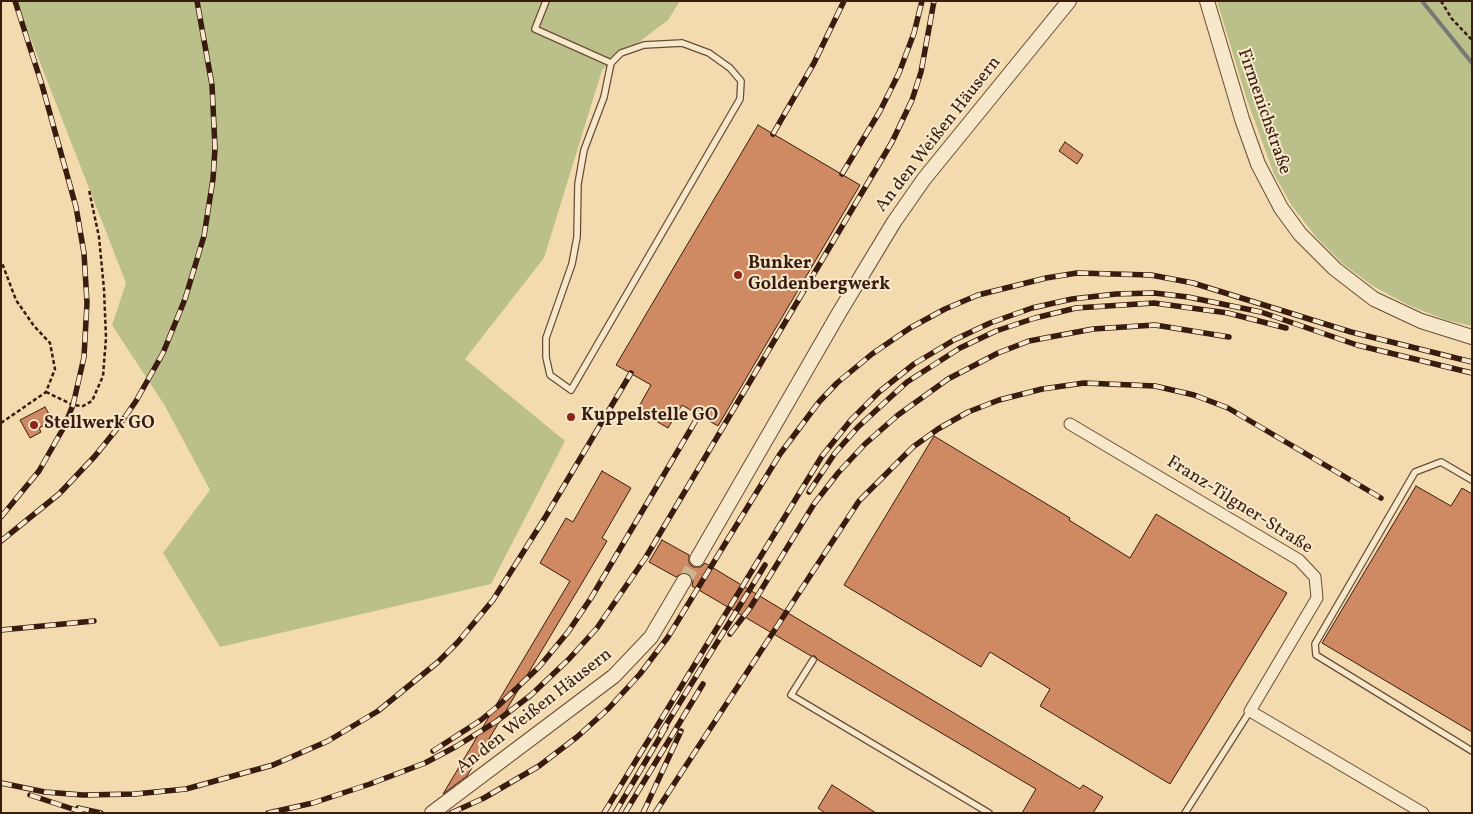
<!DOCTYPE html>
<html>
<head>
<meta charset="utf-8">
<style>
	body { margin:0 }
	#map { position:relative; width:1473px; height:814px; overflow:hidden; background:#f3dbaf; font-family:Vollkorn,serif }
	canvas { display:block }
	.frame { position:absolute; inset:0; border:2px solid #391c0f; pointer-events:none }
</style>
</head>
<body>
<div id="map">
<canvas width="1473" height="814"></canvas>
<div class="frame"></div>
</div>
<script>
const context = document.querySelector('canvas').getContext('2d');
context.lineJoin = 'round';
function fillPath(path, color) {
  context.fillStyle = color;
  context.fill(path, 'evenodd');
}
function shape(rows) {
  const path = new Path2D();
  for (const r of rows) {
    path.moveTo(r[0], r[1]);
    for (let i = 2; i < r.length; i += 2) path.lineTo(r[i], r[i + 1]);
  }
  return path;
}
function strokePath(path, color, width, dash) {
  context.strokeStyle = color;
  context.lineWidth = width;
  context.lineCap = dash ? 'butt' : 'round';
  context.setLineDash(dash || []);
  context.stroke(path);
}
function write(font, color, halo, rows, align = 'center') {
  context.font = font + ' Vollkorn,serif';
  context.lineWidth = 4;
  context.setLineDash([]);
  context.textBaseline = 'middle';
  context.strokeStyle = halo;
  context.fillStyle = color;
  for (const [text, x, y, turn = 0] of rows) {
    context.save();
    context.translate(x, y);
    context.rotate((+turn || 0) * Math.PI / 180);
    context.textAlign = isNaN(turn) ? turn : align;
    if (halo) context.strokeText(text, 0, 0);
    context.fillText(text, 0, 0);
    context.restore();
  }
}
const green = shape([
	[16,1,680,1,668,20,602,70,544,258,465,359,565,441,491,584,220,647,163,553,210,490,165,406,112,325,126,283],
	[1217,1,1472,1,1472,326,1446,320,1408,305,1373,286,1343,264,1316,237,1292,206,1274,174,1247,100]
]);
const stream = shape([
	[1422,1,1472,63]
]);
const building = shape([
	[758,125,860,185,718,426,682,405,668,428,637,410,651,385,616,365,758,125],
	[1065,142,1083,155,1077,164,1059,151,1065,142],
	[45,407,53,421,39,428,41,432,30,438,20,420,45,407],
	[934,436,1070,518,1069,520,1130,558,1156,514,1287,593,1170,784,1040,706,1050,689,990,652,981,667,844,585,934,436],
	[602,471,631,488,602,538,607,541,467,776,443,794,570,581,540,563,566,518,573,522,602,471],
	[1416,486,1451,506,1462,488,1472,494,1472,732,1322,643,1416,486],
	[662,540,689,555,689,563,693,567,701,567,705,563,1080,789,1083,785,1103,797,1093,813,1022,813,1036,789,818,660,815,656,811,656,692,586,693,581,689,574,684,572,676,577,649,562,662,540],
	[832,785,876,813,825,813,818,808,832,785]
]);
const tertiaryTunnel = shape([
	[684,581,697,559]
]);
const path = shape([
	[1441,1,1452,19,1472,40],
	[46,392,73,405,83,406,92,401,103,376,106,338,104,289,99,237,89,190],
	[1,423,46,392,55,369,50,343,34,326,16,300,2,263]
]);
const service = shape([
	[546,1,535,29,611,63],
	[682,43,709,53,730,68,741,81,740,99,571,390,550,375,546,357,546,338,572,264,577,237,578,184,584,150,604,97,611,63,621,53,644,45,682,43],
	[1472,480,1441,462,1415,472,1315,644,1316,655,1472,751],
	[813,660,791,695,989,813],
	[1185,813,1250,711]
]);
const minor = shape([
	[1070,424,1299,560,1315,577,1317,598,1250,711,1423,813]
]);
const tertiary = shape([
	[1207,1,1242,119,1258,164,1281,208,1300,234,1335,269,1374,299,1421,321,1472,337],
	[697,559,839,313,894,222,924,179,1069,1],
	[432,813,614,676,651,637,684,581]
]);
const rail = shape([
	[773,134,814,63,844,1],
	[842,174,880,111,899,73,914,33,922,1],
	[809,492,835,453,858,427,907,382,960,348,996,331,1035,318,1076,308,1154,303,1228,313,1286,328],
	[1,517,39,471,64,427,73,405,84,357,87,303,84,253,76,207,42,85,15,1],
	[1,541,59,494,95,456,116,430,136,401,163,353,185,299,204,236,213,179,215,148,212,85,197,1],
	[1,630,94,621],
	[730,634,750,608,814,504,838,473,865,444,898,415,948,379,998,353,1029,341,1093,329,1155,325,1229,337],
	[661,733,765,565],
	[433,751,481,720,498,706,539,667,568,632,591,598,699,415],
	[1,783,45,792,83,795,135,794,186,789,273,765,328,741,378,711,438,662,458,642,493,600,546,516,631,373],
	[30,795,85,813],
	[78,808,101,813],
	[268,813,313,803,370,784,425,763,457,746,497,721,531,695,569,659,597,628,646,557,892,142,912,100,921,72,934,1],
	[451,813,484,798,539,766,577,737,609,708,640,674,668,637,780,454,819,402,837,383,872,354,910,328,945,309,978,295,1046,278,1077,273,1151,275,1193,283,1351,332,1472,362],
	[604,813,822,456,851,420,879,392,914,364,954,340,990,323,1032,308,1072,299,1116,294,1154,293,1188,297,1261,312,1357,345,1472,373],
	[615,813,666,727],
	[625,813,703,684],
	[643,813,681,731],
	[655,813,859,501,913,447,938,429,968,412,999,400,1042,389,1084,383,1155,386,1194,395,1228,408,1381,498]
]);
const markers = [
	[738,275,5,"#8f2418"],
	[571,417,5,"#8f2418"],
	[34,425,5,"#8f2418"]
];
const streetNames = [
	["Firmenichstraße",1263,112,71],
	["An den Weißen Häusern",939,135,-52],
	["Franz-Tilgner-Straße",1239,506,32],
	["An den Weißen Häusern",535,712,-38]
];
const poiNames = [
	["Bunker",748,265],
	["Goldenbergwerk",748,286],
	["Kuppelstelle GO",581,417],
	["Stellwerk GO",44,425]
];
fillPath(green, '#bbc08a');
strokePath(stream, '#767a73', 4);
fillPath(building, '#cf8a63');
strokePath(building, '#391c0f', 1);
strokePath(tertiaryTunnel, '#ceb58f', 14, [14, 7]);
strokePath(service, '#684c37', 8);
strokePath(minor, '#684c37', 13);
strokePath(tertiary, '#684c37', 16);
strokePath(path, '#391c0f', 2.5, [4, 2.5]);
strokePath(service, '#f7e8cb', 5.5);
strokePath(minor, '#f7e8cb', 11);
strokePath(tertiary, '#f7e8cb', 14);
strokePath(rail, '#391c0f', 5.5);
strokePath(rail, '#f7e8cb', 4, [11]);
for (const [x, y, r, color] of markers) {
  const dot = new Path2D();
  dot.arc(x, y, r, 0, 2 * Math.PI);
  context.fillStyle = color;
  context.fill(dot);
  strokePath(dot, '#f7e8cb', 2);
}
write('18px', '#391c0f', '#f7e8cb', streetNames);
write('bold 18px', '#391c0f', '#f7e8cb', poiNames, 'left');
</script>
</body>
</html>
